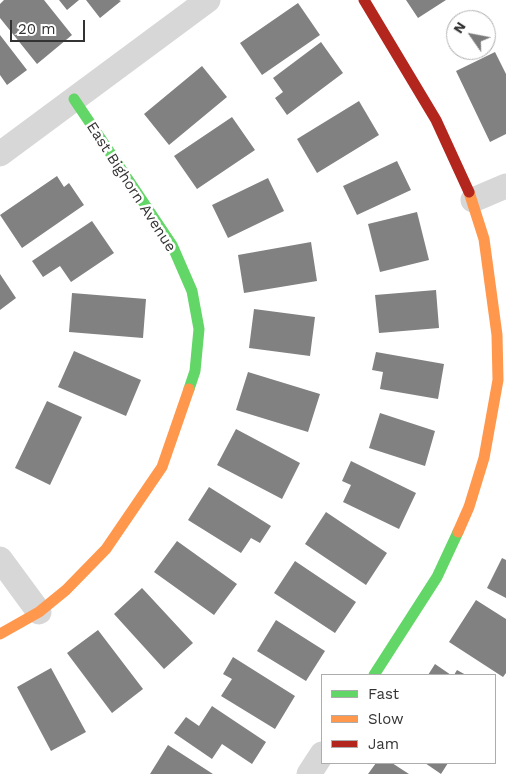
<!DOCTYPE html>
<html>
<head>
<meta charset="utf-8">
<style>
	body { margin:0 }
	#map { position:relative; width:506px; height:774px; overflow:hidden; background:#fff; font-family:"Work Sans",sans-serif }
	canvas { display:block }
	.legend { position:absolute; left:321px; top:674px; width:175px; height:90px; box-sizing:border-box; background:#fff; border:1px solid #adadad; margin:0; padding:6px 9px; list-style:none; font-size:15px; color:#333 }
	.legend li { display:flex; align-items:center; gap:10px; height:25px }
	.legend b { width:25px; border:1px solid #adadad }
	.north { position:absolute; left:446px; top:10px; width:50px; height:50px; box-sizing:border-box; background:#fff; border:1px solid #adadad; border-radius:50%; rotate:303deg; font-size:14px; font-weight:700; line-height:20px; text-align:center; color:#333 }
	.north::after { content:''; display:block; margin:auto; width:18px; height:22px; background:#7a7a7a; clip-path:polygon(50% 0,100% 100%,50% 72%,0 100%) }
	.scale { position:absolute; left:10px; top:20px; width:75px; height:22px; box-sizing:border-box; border:2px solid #333; border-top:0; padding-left:6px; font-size:15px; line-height:18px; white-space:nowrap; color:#333; -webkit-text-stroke:4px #fff; paint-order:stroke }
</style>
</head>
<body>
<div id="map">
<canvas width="506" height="774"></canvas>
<ul class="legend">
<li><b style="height:6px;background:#63d668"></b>Fast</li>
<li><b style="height:6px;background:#ff974d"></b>Slow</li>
<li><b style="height:6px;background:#b3261e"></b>Jam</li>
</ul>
<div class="north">N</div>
<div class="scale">20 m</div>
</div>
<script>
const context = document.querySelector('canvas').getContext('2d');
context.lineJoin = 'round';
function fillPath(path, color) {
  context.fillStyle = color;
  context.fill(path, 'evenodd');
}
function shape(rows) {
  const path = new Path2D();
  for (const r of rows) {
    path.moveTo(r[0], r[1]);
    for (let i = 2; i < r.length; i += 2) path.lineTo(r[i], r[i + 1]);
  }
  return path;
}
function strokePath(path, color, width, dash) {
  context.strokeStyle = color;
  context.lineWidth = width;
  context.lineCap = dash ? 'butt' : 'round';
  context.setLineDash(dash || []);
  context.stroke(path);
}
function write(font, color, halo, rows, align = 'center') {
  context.font = font + ' "Work Sans",sans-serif';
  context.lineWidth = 5;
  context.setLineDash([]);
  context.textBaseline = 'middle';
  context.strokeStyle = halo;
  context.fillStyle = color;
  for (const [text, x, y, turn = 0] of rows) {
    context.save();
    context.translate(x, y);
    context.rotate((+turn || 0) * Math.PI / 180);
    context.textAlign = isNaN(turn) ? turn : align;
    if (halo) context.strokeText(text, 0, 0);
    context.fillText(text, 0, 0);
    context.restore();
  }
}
const building = shape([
	[4,0,44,0,72,35,37,64,0,18,0,4],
	[59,0,79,0,67,10],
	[86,0,119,0,121,1,100,18],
	[406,0,446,0,418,18],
	[298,3,320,35,262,75,240,43],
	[0,35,27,70,7,85,0,75],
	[321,42,343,73,287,115,275,98,283,92,273,78],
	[495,52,506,74,506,134,490,142,456,71],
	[202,66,227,97,169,145,144,114],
	[359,101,379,135,317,173,297,139],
	[232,117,255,150,197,189,174,156],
	[397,161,411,190,357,215,343,186],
	[57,176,64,187,69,183,84,205,22,248,0,215],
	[268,178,284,211,228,238,212,205],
	[417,212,429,260,380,272,368,224],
	[92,221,114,253,71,282,60,266,43,277,32,261],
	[311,242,317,281,244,293,238,255],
	[0,274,16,298,0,310],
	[436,290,439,328,379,333,375,295],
	[72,293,146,299,143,338,69,332],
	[254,309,315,317,310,356,249,348],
	[74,351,141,380,126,416,58,387],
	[376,352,444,364,438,399,380,389,383,372,372,370],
	[248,372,320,394,308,432,236,410],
	[47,401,82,417,50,485,15,468],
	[380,413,435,431,425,466,369,448],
	[236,429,300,463,282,499,217,465],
	[351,461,416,493,399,529,343,502,351,485,342,481],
	[209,487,271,526,260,543,251,538,241,553,188,520],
	[326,512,387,553,366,585,305,544],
	[177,541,237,584,214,615,154,572],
	[502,558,506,560,506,598,487,588],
	[295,561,356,602,335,633,274,593],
	[142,588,193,643,164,669,114,614],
	[476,600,506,619,506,673,503,677,449,642],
	[276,620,325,651,306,681,257,651],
	[98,630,143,689,112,713,67,653],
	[233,657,295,696,275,729,221,696,232,679,223,674],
	[435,664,451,675,428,675],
	[51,668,86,732,51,751,17,687],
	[457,670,466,675,454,675],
	[212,706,266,742,252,764,222,744,212,759,174,733,186,717,199,726],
	[168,745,213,774,150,774],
	[376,763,392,763,409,774,368,774],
	[425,763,448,763,441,774]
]);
const street = shape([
	[0,154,208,0],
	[473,200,506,186],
	[0,559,39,612],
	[309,774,322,754]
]);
const fast = shape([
	[74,99,172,245,192,291,199,329,195,371,189,389],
	[374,675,437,577,458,532]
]);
const slow = shape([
	[458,532,469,507,484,458,498,380,497,335,484,239,469,192],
	[0,634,39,612,66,590,106,549,162,467,189,389]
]);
const jam = shape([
	[364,0,436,120,469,192]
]);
const streetNames = [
	["East Bighorn Avenue",131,187,57]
];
fillPath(building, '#818181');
strokePath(street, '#d7d7d7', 25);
strokePath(fast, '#63d668', 11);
strokePath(slow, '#ff974d', 11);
strokePath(jam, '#b3261e', 11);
write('15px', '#333', '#fff', streetNames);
</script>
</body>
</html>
